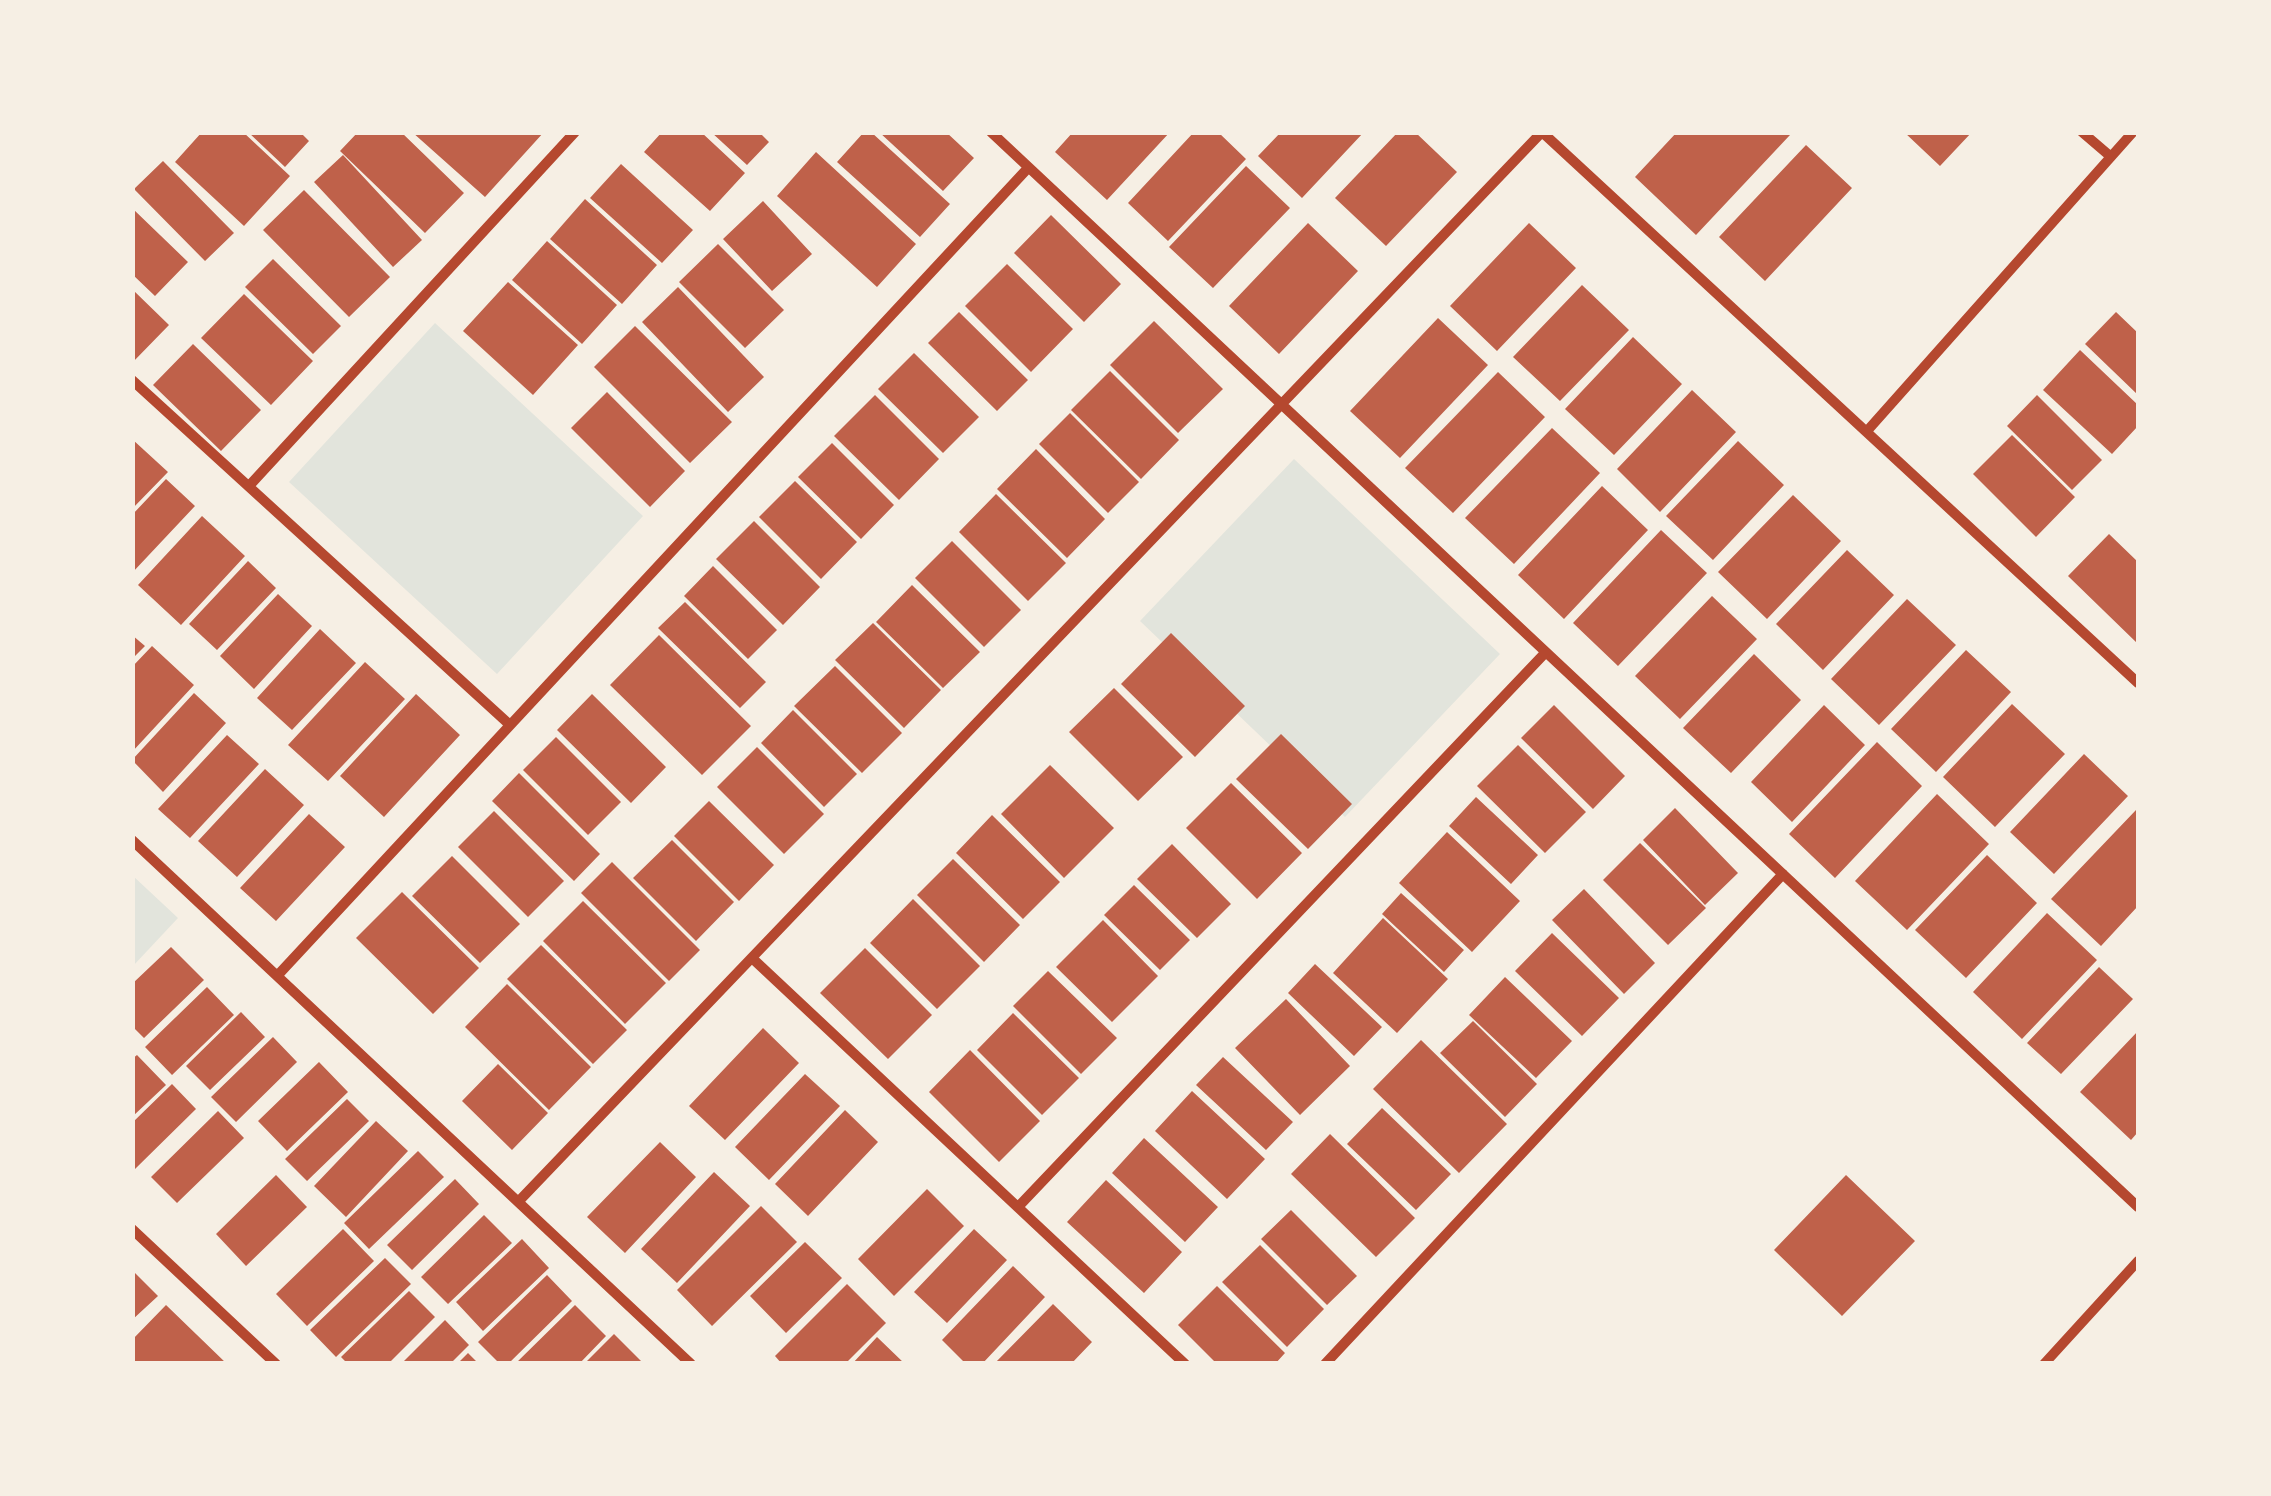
<!DOCTYPE html>
<html>
<head>
<meta charset="utf-8">
<style>
	body { margin:0 }
	#map { position:relative; width:2271px; height:1496px; overflow:hidden; background:#f6efe4; font-family:Figtree,sans-serif }
	canvas { display:block }
	.frame { position:absolute; inset:0; border:135px solid #f6efe4; pointer-events:none }
</style>
</head>
<body>
<div id="map">
<canvas width="2271" height="1496"></canvas>
<div class="frame"></div>
</div>
<script>
const context = document.querySelector('canvas').getContext('2d');
context.lineJoin = 'round';
function fillPath(path, color) {
  context.fillStyle = color;
  context.fill(path, 'evenodd');
}
function shape(rows) {
  const path = new Path2D();
  for (const r of rows) {
    path.moveTo(r[0], r[1]);
    for (let i = 2; i < r.length; i += 2) path.lineTo(r[i], r[i + 1]);
  }
  return path;
}
function strokePath(path, color, width, dash) {
  context.strokeStyle = color;
  context.lineWidth = width;
  context.lineCap = dash ? 'butt' : 'round';
  context.setLineDash(dash || []);
  context.stroke(path);
}
const green = shape([
	[435,323,643,516,497,674,289,482],
	[1294,459,1500,654,1345,817,1140,621],
	[132,875,178,918,133,966,132,966]
]);
const building = shape([
	[202,132,243,132,290,176,244,226,175,162],
	[248,132,300,132,309,141,285,167],
	[358,132,401,132,464,193,425,233,340,151],
	[412,132,544,132,485,197],
	[662,132,701,132,745,173,710,211,644,152],
	[711,132,759,132,769,142,747,165],
	[864,132,871,132,950,204,920,237,837,162],
	[879,132,946,132,974,158,943,191],
	[1073,132,1170,132,1107,200,1055,152],
	[1194,132,1218,132,1246,159,1168,241,1128,203],
	[1281,132,1364,132,1302,198,1258,156],
	[1398,132,1415,132,1457,172,1386,246,1335,198],
	[1677,132,1787,132,1790,135,1696,235,1635,177],
	[1904,132,1972,132,1940,166],
	[1806,145,1852,188,1765,281,1719,237],
	[816,152,916,244,877,287,777,196],
	[343,155,422,240,393,267,314,182],
	[163,161,234,233,205,261,134,189],
	[621,164,693,230,662,263,590,198],
	[1246,166,1290,208,1213,288,1169,247],
	[304,190,390,277,349,317,263,230],
	[585,199,657,265,622,304,550,239],
	[763,201,812,254,772,291,723,239],
	[132,208,188,262,155,296,132,274],
	[1051,215,1121,284,1084,322,1014,253],
	[1308,223,1358,271,1279,354,1229,306],
	[1529,223,1576,268,1497,351,1450,306],
	[547,241,617,305,582,344,512,280],
	[718,244,784,310,745,348,679,282],
	[273,259,341,326,313,354,245,287],
	[1007,264,1073,329,1031,372,965,306],
	[508,282,578,345,533,395,463,331],
	[1582,285,1629,330,1560,401,1513,357],
	[678,287,764,377,728,412,642,322],
	[132,289,169,325,132,363],
	[244,294,313,361,271,405,201,338],
	[959,312,1028,380,997,411,928,343],
	[2116,312,2138,333,2138,395,2085,344],
	[1438,318,1488,365,1400,458,1350,411],
	[1154,321,1223,389,1178,433,1110,365],
	[635,326,732,422,690,463,594,367],
	[1633,337,1682,384,1614,455,1565,409],
	[193,344,261,410,221,451,153,385],
	[2080,350,2138,405,2138,426,2112,454,2043,390],
	[914,353,979,417,943,453,878,389],
	[1110,371,1179,440,1141,479,1071,410],
	[1498,372,1545,417,1453,513,1405,468],
	[1692,390,1736,432,1660,512,1617,469],
	[607,392,685,471,650,507,571,428],
	[875,395,939,459,899,500,834,436],
	[2037,395,2102,460,2072,490,2007,426],
	[1070,413,1139,482,1108,513,1039,444],
	[1552,428,1600,473,1514,564,1465,518],
	[2012,435,2075,497,2036,537,1973,474],
	[132,439,168,472,132,509],
	[1738,441,1784,485,1713,560,1666,516],
	[832,443,894,505,861,539,798,477],
	[1036,449,1105,519,1067,558,997,489],
	[166,479,195,506,132,573,132,515],
	[795,481,857,542,821,579,759,517],
	[1602,486,1648,530,1564,619,1518,575],
	[996,494,1066,563,1028,601,959,532],
	[1793,495,1841,541,1767,619,1718,572],
	[202,516,245,556,181,625,138,585],
	[754,521,820,587,783,625,716,559],
	[1661,530,1707,573,1618,666,1573,623],
	[2109,534,2138,562,2138,644,2068,576],
	[952,541,1021,610,984,647,915,578],
	[1847,550,1894,595,1823,670,1776,624],
	[248,561,276,588,217,650,189,624],
	[713,566,777,630,748,659,684,596],
	[912,585,980,652,943,688,876,622],
	[278,594,312,626,254,689,220,656],
	[1712,596,1757,639,1680,719,1635,676],
	[1907,599,1956,645,1879,725,1831,679],
	[685,602,766,682,740,708,658,628],
	[873,623,941,690,904,728,835,660],
	[320,629,356,663,292,730,257,698],
	[1171,633,1245,706,1195,757,1121,684],
	[132,635,145,646,132,659],
	[659,635,751,726,702,775,610,685],
	[152,646,194,685,132,752,132,667],
	[1966,650,2011,692,1936,772,1891,729],
	[1754,654,1801,700,1731,773,1683,728],
	[365,662,405,699,328,781,288,745],
	[835,666,902,733,862,773,794,706],
	[1114,688,1183,757,1138,801,1069,732],
	[194,693,226,723,163,792,132,760],
	[416,694,460,735,384,817,340,776],
	[592,694,666,767,631,803,557,730],
	[2012,704,2065,754,1995,827,1943,777],
	[1554,705,1625,776,1593,809,1521,738],
	[1824,705,1865,745,1792,822,1751,782],
	[793,710,857,774,824,807,761,743],
	[1281,734,1352,804,1308,849,1236,779],
	[227,735,259,764,190,838,158,809],
	[556,737,621,802,588,835,523,770],
	[1877,742,1922,786,1835,878,1789,834],
	[1518,745,1586,812,1545,853,1477,786],
	[757,747,824,814,784,854,717,787],
	[2084,754,2128,796,2054,874,2010,832],
	[1050,765,1114,828,1064,878,1001,814],
	[265,769,304,805,237,877,198,841],
	[519,773,600,854,574,881,492,801],
	[1231,783,1302,853,1257,899,1186,828],
	[1937,794,1989,844,1907,930,1855,881],
	[1476,797,1538,855,1511,884,1449,826],
	[709,801,774,865,739,901,674,836],
	[1675,808,1738,873,1705,905,1643,840],
	[2136,810,2138,906,2101,946,2051,899],
	[494,811,564,881,528,917,458,847],
	[309,814,345,847,276,921,240,888],
	[992,815,1060,882,1023,919,956,853],
	[1447,832,1520,901,1472,952,1399,883],
	[672,840,734,902,696,941,633,878],
	[1640,843,1706,908,1668,945,1603,880],
	[1172,844,1231,904,1197,938,1137,879],
	[1987,855,2037,903,1966,978,1915,930],
	[452,856,520,924,480,963,412,896],
	[953,859,1020,925,984,962,917,895],
	[612,862,700,950,669,981,581,893],
	[1134,885,1190,940,1160,970,1104,915],
	[1584,889,1655,963,1624,994,1552,920],
	[402,892,479,968,433,1014,356,938],
	[1401,893,1464,950,1444,972,1382,914],
	[913,899,980,966,937,1009,870,943],
	[583,901,666,983,625,1024,543,941],
	[2047,913,2097,960,2022,1039,1973,992],
	[1383,918,1448,979,1397,1033,1333,973],
	[1103,920,1158,976,1112,1022,1056,967],
	[1552,933,1619,998,1582,1036,1515,971],
	[541,945,627,1030,593,1064,507,979],
	[171,947,204,980,144,1038,132,1026,132,984],
	[865,948,932,1015,888,1059,820,993],
	[1315,964,1382,1027,1354,1056,1288,993],
	[2099,967,2133,999,2061,1074,2027,1043],
	[1048,971,1117,1038,1081,1074,1013,1006],
	[1505,977,1572,1041,1536,1078,1469,1015],
	[507,984,591,1067,549,1110,465,1027],
	[207,987,234,1015,172,1075,145,1047],
	[1286,999,1350,1066,1300,1115,1235,1048],
	[241,1012,265,1037,210,1090,186,1066],
	[1013,1013,1079,1078,1042,1115,977,1050],
	[1473,1021,1537,1084,1505,1117,1440,1053],
	[763,1028,799,1063,725,1140,689,1106],
	[2138,1031,2138,1132,2131,1140,2080,1092],
	[273,1037,297,1062,236,1122,211,1097],
	[1421,1040,1507,1124,1459,1173,1373,1089],
	[970,1050,1040,1121,999,1162,929,1092],
	[137,1055,166,1085,132,1117,132,1059],
	[1223,1057,1293,1122,1266,1150,1196,1085],
	[319,1062,348,1092,287,1151,258,1121],
	[498,1064,548,1113,512,1150,462,1101],
	[805,1074,840,1106,769,1180,735,1147],
	[172,1084,196,1109,135,1169,132,1123],
	[1192,1091,1265,1159,1227,1199,1155,1131],
	[347,1099,369,1121,307,1181,285,1159],
	[1382,1108,1451,1174,1416,1210,1347,1144],
	[845,1110,878,1142,808,1216,775,1184],
	[218,1111,244,1138,177,1203,151,1177],
	[376,1121,408,1151,346,1217,314,1186],
	[1330,1134,1415,1218,1376,1257,1291,1174],
	[1144,1138,1218,1207,1185,1242,1112,1173],
	[660,1142,696,1177,625,1253,587,1217],
	[418,1151,444,1177,369,1249,344,1223],
	[714,1172,750,1206,677,1283,641,1249],
	[276,1175,307,1207,246,1266,216,1234],
	[1846,1175,1915,1241,1842,1316,1774,1250],
	[455,1179,479,1204,412,1270,387,1245],
	[1106,1180,1182,1252,1144,1293,1067,1222],
	[927,1189,964,1226,894,1296,858,1259],
	[761,1206,797,1242,712,1326,677,1290],
	[1291,1210,1357,1276,1327,1305,1261,1239],
	[484,1215,512,1243,448,1304,421,1277],
	[343,1229,374,1261,307,1326,276,1294],
	[974,1229,1007,1260,947,1323,914,1292],
	[522,1239,549,1268,483,1331,456,1302],
	[805,1242,842,1278,786,1333,750,1296],
	[1260,1245,1324,1309,1287,1347,1222,1282],
	[385,1258,411,1284,336,1357,310,1330],
	[1013,1266,1045,1297,982,1364,966,1364,942,1340],
	[132,1270,158,1296,132,1320],
	[547,1275,572,1301,508,1364,500,1364,478,1342],
	[847,1284,886,1323,845,1364,782,1364,775,1356],
	[1217,1286,1285,1353,1275,1364,1217,1364,1178,1325],
	[409,1291,435,1317,388,1364,348,1364,341,1357],
	[1053,1304,1092,1342,1071,1364,994,1364],
	[166,1305,227,1364,132,1364,132,1340],
	[575,1305,606,1336,579,1364,515,1364],
	[445,1320,469,1345,450,1364,401,1364],
	[614,1334,644,1364,584,1364],
	[877,1337,905,1364,852,1364],
	[468,1353,479,1364,457,1364]
]);
const minor = shape([
	[991,132,2138,1207],
	[2082,132,2110,156],
	[132,380,510,725],
	[1867,431,2133,132],
	[249,486,575,132],
	[132,840,691,1364],
	[752,958,1185,1364],
	[277,976,1028,168],
	[518,1202,1542,132,2138,683],
	[1018,1207,1546,652],
	[132,1229,276,1364],
	[1325,1364,1783,874],
	[2044,1364,2138,1261]
]);
fillPath(green, '#e2e4dc');
fillPath(building, '#bf614a');
strokePath(minor, '#b5482f', 10);
</script>
</body>
</html>
